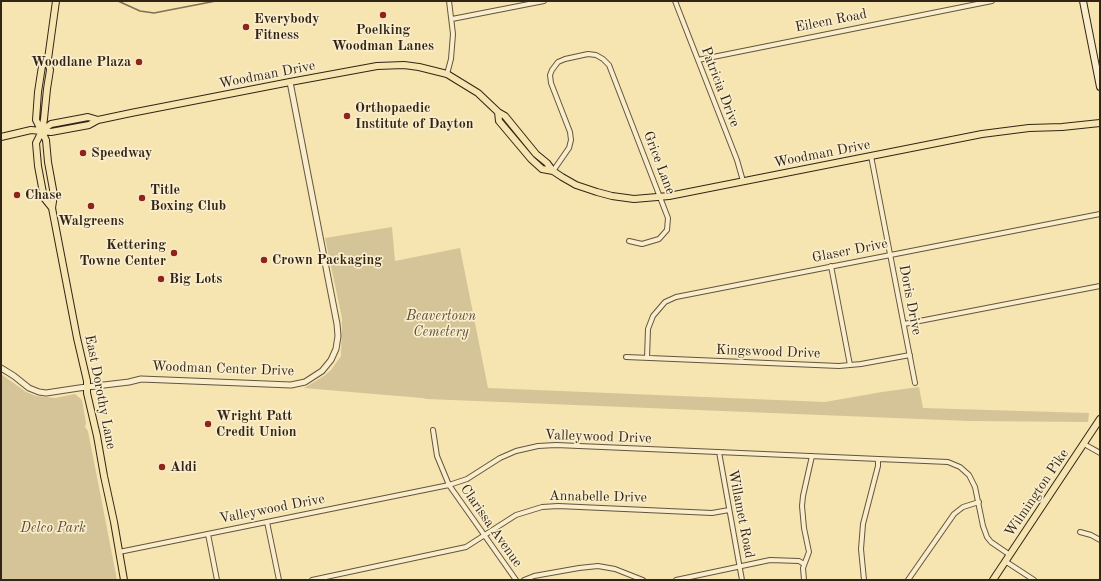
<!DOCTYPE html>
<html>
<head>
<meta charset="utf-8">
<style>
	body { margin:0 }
	#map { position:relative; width:1101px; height:581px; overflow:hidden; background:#f6e4b1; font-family:"Old Standard TT",serif }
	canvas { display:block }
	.frame { position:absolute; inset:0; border:2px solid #322517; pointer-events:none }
</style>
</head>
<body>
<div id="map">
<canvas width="1101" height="581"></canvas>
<div class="frame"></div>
</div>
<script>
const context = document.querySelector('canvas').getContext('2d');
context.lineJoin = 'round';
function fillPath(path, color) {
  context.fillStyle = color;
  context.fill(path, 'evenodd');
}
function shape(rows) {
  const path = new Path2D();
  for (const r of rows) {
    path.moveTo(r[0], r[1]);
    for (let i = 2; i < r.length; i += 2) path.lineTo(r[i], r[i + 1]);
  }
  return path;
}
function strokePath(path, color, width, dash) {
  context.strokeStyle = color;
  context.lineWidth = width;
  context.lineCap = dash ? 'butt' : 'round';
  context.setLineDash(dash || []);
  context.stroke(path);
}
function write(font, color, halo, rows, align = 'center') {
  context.font = font + ' "Old Standard TT",serif';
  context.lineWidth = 3.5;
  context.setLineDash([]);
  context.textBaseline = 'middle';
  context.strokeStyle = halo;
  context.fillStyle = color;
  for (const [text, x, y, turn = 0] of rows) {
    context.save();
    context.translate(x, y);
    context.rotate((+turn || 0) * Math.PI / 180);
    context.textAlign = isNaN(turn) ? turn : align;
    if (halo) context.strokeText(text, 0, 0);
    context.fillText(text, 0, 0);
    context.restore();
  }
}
const green = shape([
	[392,227,395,261,460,248,488,388,825,402,882,392,919,387,923,408,1089,413,1088,422,969,421,427,399,422,398,304,388,324,376,331,370,341,356,342,318,325,238],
	[1,374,26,392,36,396,55,398,75,394,82,400,86,423,85,427,88,431,117,580,1,580]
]);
const stream = shape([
	[118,1,140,11,154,13,216,1]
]);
const minor = shape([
	[675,1,737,160,743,181],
	[452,19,544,1],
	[698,60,992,1],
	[447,74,451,59,453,34,449,1],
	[871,156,915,383],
	[553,171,569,148,571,140,570,132,551,83,550,75,552,70,558,62,565,59,588,54,596,55,603,59,609,65,668,218,667,230,659,239,642,244,629,241],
	[831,266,850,365],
	[904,324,1100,286],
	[626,357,839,366,861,364,910,355],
	[647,358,648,329,653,316,665,302,676,297,1100,214],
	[433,430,437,456,449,485,516,580],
	[1084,444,1100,453],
	[719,452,742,580],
	[267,522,279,580],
	[1080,532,1091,535,1100,540],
	[208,534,217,580],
	[119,552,449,485,467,479,500,458,516,451,538,446,556,445,948,462,960,467,969,475,975,487,983,526,987,537,991,542,1010,555],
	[1005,561,1034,580],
	[312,580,466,547,516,515,542,507,558,506,712,513,729,510],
	[524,580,534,576,579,568,598,566,615,569,643,580],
	[676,580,770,560,799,561,804,564],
	[804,580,803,568,809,552,804,528,802,506,803,496,812,456],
	[864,580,861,549,863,524,878,466,878,459],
	[908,580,954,514,963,507,979,502]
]);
const tertiary = shape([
	[1,368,14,376,29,388,39,392,46,393,79,388,129,382,141,379,291,385,305,382,322,371,331,360,336,349,338,336,337,324,290,82]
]);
const secondary = shape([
	[1083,1,1100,87]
]);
const primary = shape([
	[48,59,42,66,38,92,36,120,46,140,48,162,54,195,52,208,77,338,87,381,87,393,97,436,104,476,114,522,124,580],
	[498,112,499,121,531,159,542,169,553,171],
	[42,131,51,124,83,118,88,117,98,120],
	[1,137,31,130,51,132,89,125,98,120,131,113,290,82,377,66,404,65,419,67,447,74,478,93,498,112,505,116,536,154,547,163,553,171,562,177,576,185,597,192,612,196,634,199,669,196,982,134,1029,128,1062,127,1100,123],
	[52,208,44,198,38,166,36,143,42,131,44,119,47,89,50,70,48,59,56,1],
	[993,580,1100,419]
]);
const markers = [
	[383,15,4,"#8f2418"],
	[246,27,4,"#8f2418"],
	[139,62,4,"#8f2418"],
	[347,116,4,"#8f2418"],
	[83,153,4,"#8f2418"],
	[17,195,4,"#8f2418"],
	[142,198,4,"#8f2418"],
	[91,206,4,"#8f2418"],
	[174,253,4,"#8f2418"],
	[264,260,4,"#8f2418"],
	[161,279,4,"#8f2418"],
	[208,424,4,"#8f2418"],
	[162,467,4,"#8f2418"]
];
const poiNames = [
	["Everybody",254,19],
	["Fitness",254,35],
	["Poelking",383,30,"center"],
	["Woodman Lanes",383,46,"center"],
	["Woodlane Plaza",131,62,"right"],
	["Orthopaedic",355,108],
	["Institute of Dayton",355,124],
	["Speedway",91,153],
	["Title",150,190],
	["Boxing Club",150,206],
	["Chase",25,195],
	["Walgreens",91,221,"center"],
	["Kettering",166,245,"right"],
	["Towne Center",166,261,"right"],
	["Crown Packaging",272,260],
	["Big Lots",169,279],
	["Wright Patt",216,416],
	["Credit Union",216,432],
	["Aldi",170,467]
];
const streetNames = [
	["Eileen Road",831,21,-11],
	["Woodman Drive",267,75,-11],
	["Patricia Drive",720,87,69],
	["Woodman Drive",822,154,-11],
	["Grice Lane",659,163,69],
	["Glaser Drive",850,251,-11],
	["Doris Drive",910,300,79],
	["Kingswood Drive",768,352,2],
	["Woodman Center Drive",223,369,2],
	["East Dorothy Lane",100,392,79],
	["Valleywood Drive",598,437,2],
	["Wilmington Pike",1037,493,-56],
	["Annabelle Drive",598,497,1],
	["Valleywood Drive",272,509,-11],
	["Willamet Road",741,514,79],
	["Clarissa Avenue",491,526,55]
];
const parkNames = [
	["Beavertown",441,316],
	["Cemetery",441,332],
	["Delco Park",53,528]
];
fillPath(green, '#d5c497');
strokePath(stream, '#7f7154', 1.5);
strokePath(minor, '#63553e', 6);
strokePath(tertiary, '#63553e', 7);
strokePath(secondary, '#322517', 8);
strokePath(primary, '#322517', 8);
strokePath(minor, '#f9edcc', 4);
strokePath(tertiary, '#f9edcc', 5);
strokePath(secondary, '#f9edcc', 6);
strokePath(primary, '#f6e4b1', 6);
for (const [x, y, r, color] of markers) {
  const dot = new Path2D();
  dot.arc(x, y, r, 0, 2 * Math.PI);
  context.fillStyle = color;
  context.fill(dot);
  strokePath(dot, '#f9edcc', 1.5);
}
write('bold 14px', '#322517', '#f9edcc', poiNames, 'left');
write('14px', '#322517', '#f9edcc', streetNames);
write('italic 14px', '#5b4d37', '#f9edcc', parkNames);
</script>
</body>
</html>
